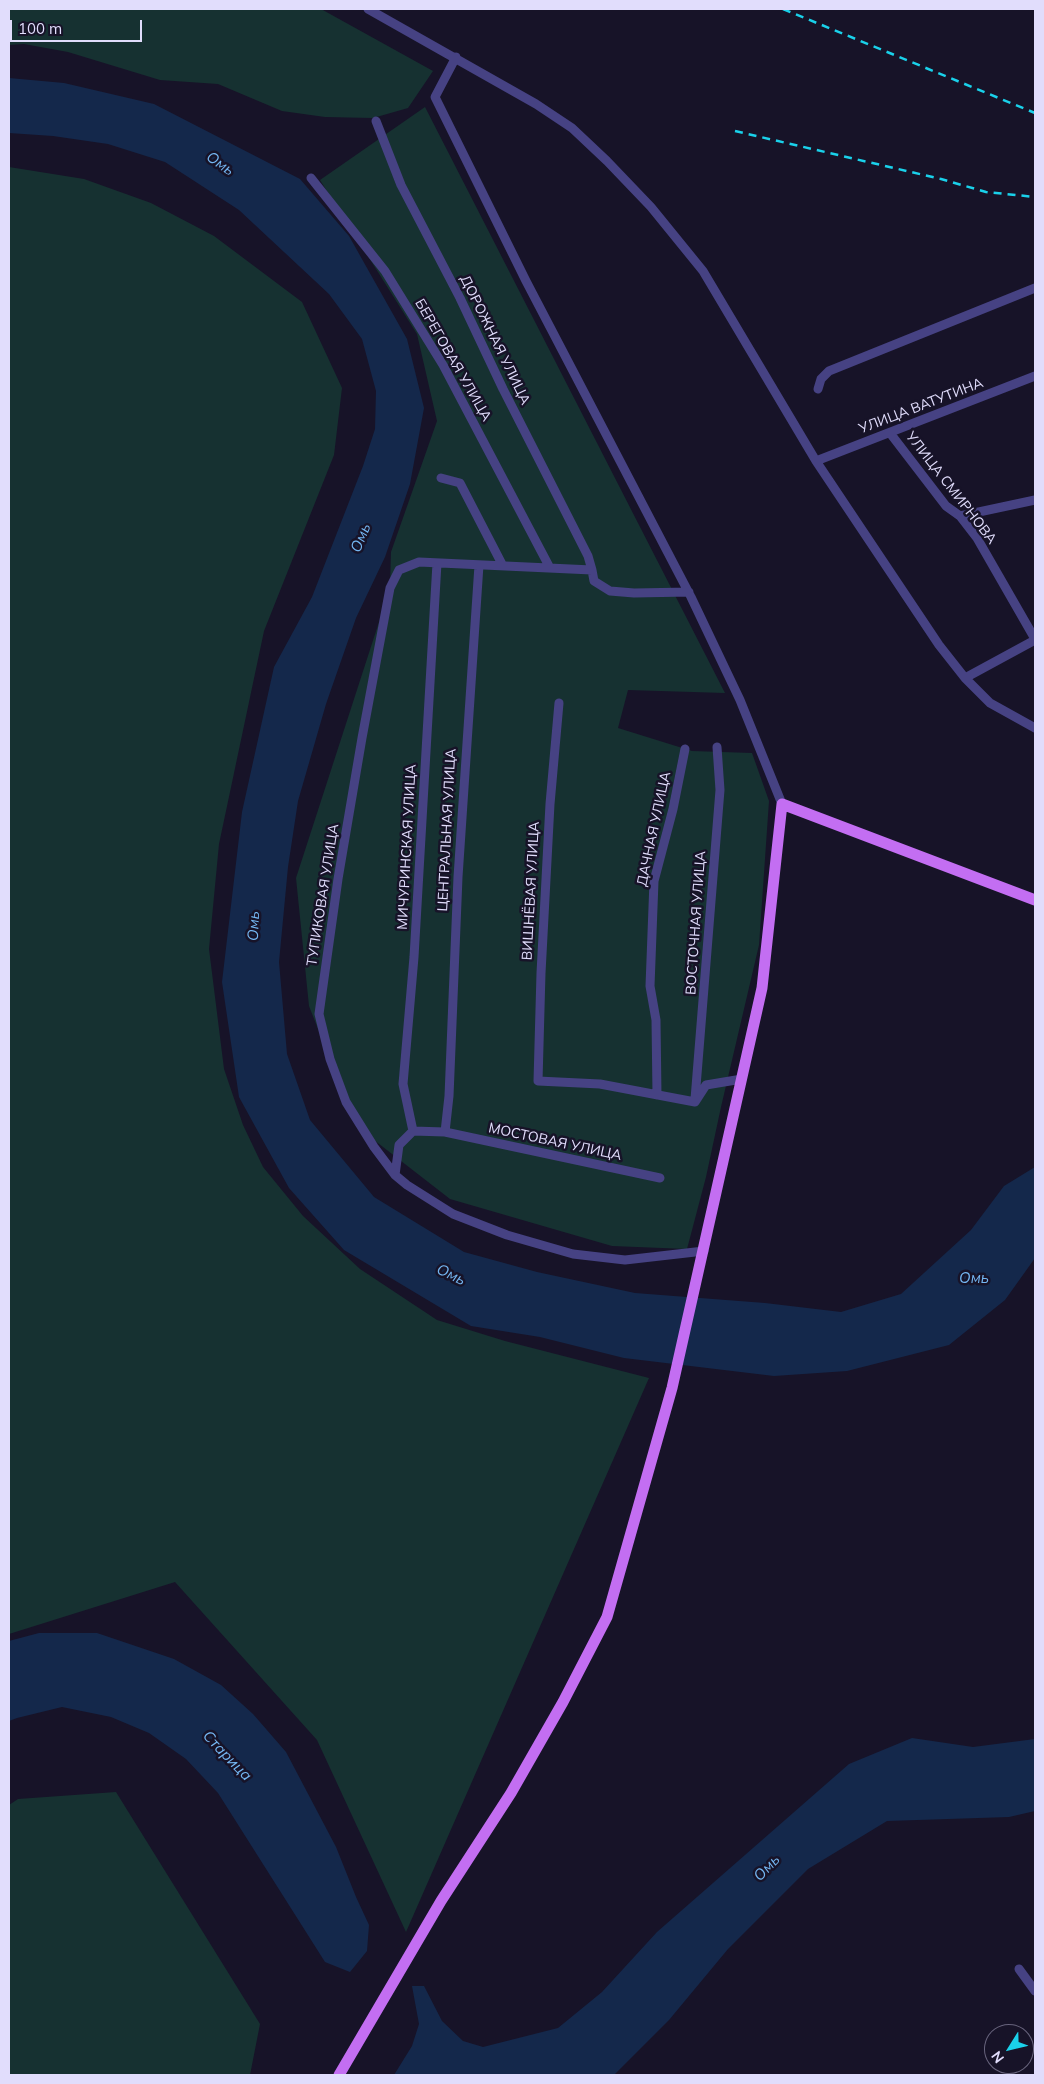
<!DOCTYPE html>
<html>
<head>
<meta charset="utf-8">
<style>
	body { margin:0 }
	#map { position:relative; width:1044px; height:2084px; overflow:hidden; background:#171328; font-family:Mulish,sans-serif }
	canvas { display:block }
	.frame { position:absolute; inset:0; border:10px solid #e1ddfc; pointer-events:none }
	.north { position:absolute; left:984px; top:2024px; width:50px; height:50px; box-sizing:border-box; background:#171328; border:1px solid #68647d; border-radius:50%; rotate:234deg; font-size:14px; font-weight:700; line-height:20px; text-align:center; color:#e1ddfc }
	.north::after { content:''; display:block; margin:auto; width:18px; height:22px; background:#1ad1ea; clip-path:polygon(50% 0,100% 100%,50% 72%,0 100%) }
	.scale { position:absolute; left:10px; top:20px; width:132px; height:22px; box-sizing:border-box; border:2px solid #e1ddfc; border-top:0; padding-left:6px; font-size:15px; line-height:18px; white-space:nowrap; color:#e1ddfc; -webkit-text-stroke:4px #171328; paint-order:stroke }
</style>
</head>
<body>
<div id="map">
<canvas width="1044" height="2084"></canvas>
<div class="frame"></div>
<div class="north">N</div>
<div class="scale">100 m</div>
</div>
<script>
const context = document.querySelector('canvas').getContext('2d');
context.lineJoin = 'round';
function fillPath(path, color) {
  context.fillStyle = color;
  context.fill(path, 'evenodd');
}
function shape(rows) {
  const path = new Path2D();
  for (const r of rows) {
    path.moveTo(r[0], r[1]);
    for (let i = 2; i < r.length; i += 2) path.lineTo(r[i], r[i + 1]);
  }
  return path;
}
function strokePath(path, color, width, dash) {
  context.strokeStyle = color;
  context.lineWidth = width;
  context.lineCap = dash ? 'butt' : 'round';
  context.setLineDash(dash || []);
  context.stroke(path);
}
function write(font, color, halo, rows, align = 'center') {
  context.font = font + ' Mulish,sans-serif';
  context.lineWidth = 5;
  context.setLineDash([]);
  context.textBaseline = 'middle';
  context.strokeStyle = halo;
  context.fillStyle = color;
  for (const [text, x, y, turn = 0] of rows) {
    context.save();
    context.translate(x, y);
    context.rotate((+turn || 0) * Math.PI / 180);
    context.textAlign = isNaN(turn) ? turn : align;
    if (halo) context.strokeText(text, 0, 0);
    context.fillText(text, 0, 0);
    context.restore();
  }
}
const green = shape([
	[9,9,321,9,433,71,408,108,373,118,325,117,282,111,218,84,160,80,68,52,24,44,9,45],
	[425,107,725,693,628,690,618,728,692,751,752,753,769,801,759,945,721,1107,706,1177,687,1249,612,1246,450,1199,356,1126,309,1006,296,878,390,588,391,552,437,421,417,334,320,180],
	[9,167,84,179,151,203,214,236,302,302,342,388,334,455,264,631,219,844,209,949,224,1069,243,1125,263,1167,303,1216,360,1269,437,1320,505,1341,649,1378,406,1932,317,1740,175,1582,9,1634],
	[116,1792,260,2024,250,2075,9,2075,9,1805,18,1799]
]);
const water = shape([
	[9,78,64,83,154,104,300,179,349,236,407,339,424,408,410,484,385,557,356,618,326,704,298,801,288,867,279,962,287,1054,310,1120,374,1197,464,1252,537,1272,635,1293,765,1303,841,1312,901,1294,971,1230,1004,1186,1035,1167,1035,1258,1005,1300,949,1345,847,1371,774,1376,624,1358,540,1337,471,1326,344,1250,289,1188,239,1097,222,982,242,812,274,667,312,597,363,466,375,429,376,391,362,339,329,294,239,210,165,162,108,144,53,136,9,133],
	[39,1633,97,1633,174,1659,221,1685,253,1714,286,1752,336,1847,356,1897,369,1925,367,1951,350,1972,325,1962,218,1793,186,1759,149,1733,111,1717,62,1707,17,1718,9,1721,9,1641],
	[912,1738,973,1747,1035,1739,1035,1811,1009,1817,887,1821,808,1869,728,1949,669,2020,614,2075,394,2075,412,2046,419,2024,412,1986,424,1986,442,2021,463,2041,483,2047,558,2028,602,1992,657,1932,849,1764]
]);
const minor = shape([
	[368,9,536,104,572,128,607,161,651,207,703,271,816,461,939,645,965,678,990,703,1035,728],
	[456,57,435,97,526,281,691,597,740,700,782,804],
	[376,121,401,185,460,298,503,389,588,556,592,570],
	[311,178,385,271,443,365,550,568],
	[818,389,821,379,829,371,1035,288],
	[890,433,946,506,960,516,977,538,1035,639],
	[816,461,1035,376],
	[441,478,460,483,503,566],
	[960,516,1035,500],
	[689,592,634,593,610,591,594,581,592,570,419,562,399,570,390,588,362,738,338,879,319,1014,330,1059,346,1102,374,1147,395,1175,407,1185,453,1214,507,1235,573,1254,625,1260,704,1251],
	[965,678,1035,640],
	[559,703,550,804,541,973,538,1081,600,1084,695,1102,706,1085,742,1079],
	[657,1095,656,1020,650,986,654,881,673,809,685,749],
	[695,1099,720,790,717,747],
	[413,1131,403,1084,414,957,437,563],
	[445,1132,660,1178],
	[395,1175,399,1145,413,1131,445,1132,449,1096,458,877,479,565],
	[1019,1969,1035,1991]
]);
const major = shape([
	[339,2075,441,1901,511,1793,563,1702,607,1617,672,1388,762,988,782,804,1035,900]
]);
const rail = shape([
	[783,9,1035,113],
	[735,131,941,179,986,192,1035,197]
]);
const streetNames = [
	["ДОРОЖНАЯ УЛИЦА",495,340,64],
	["БЕРЕГОВАЯ УЛИЦА",453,360,60],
	["УЛИЦА ВАТУТИНА",921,406,-21],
	["УЛИЦА СМИРНОВА",951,488,52],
	["ДАЧНАЯ УЛИЦА",654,829,-78],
	["ЦЕНТРАЛЬНАЯ УЛИЦА",447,830,-87],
	["МИЧУРИНСКАЯ УЛИЦА",407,847,-87],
	["ВИШНЁВАЯ УЛИЦА",531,891,-87],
	["ТУПИКОВАЯ УЛИЦА",323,895,-81],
	["ВОСТОЧНАЯ УЛИЦА",696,923,-86],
	["МОСТОВАЯ УЛИЦА",555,1142,12]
];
const waterNames = [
	["Омь",220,164,35],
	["Омь",361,538,-68],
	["Омь",254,926,-87],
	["Омь",451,1275,26],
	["Омь",974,1278],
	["Старица",227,1756,46],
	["Омь",767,1868,-46]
];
fillPath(green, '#163131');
fillPath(water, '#14284b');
strokePath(minor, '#464283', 9);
strokePath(major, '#c36ef2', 11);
strokePath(rail, '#1ad1ea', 2.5, [8, 6]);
write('14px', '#e1ddfc', '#171328', streetNames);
write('italic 15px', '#74b6f2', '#171328', waterNames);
</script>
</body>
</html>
